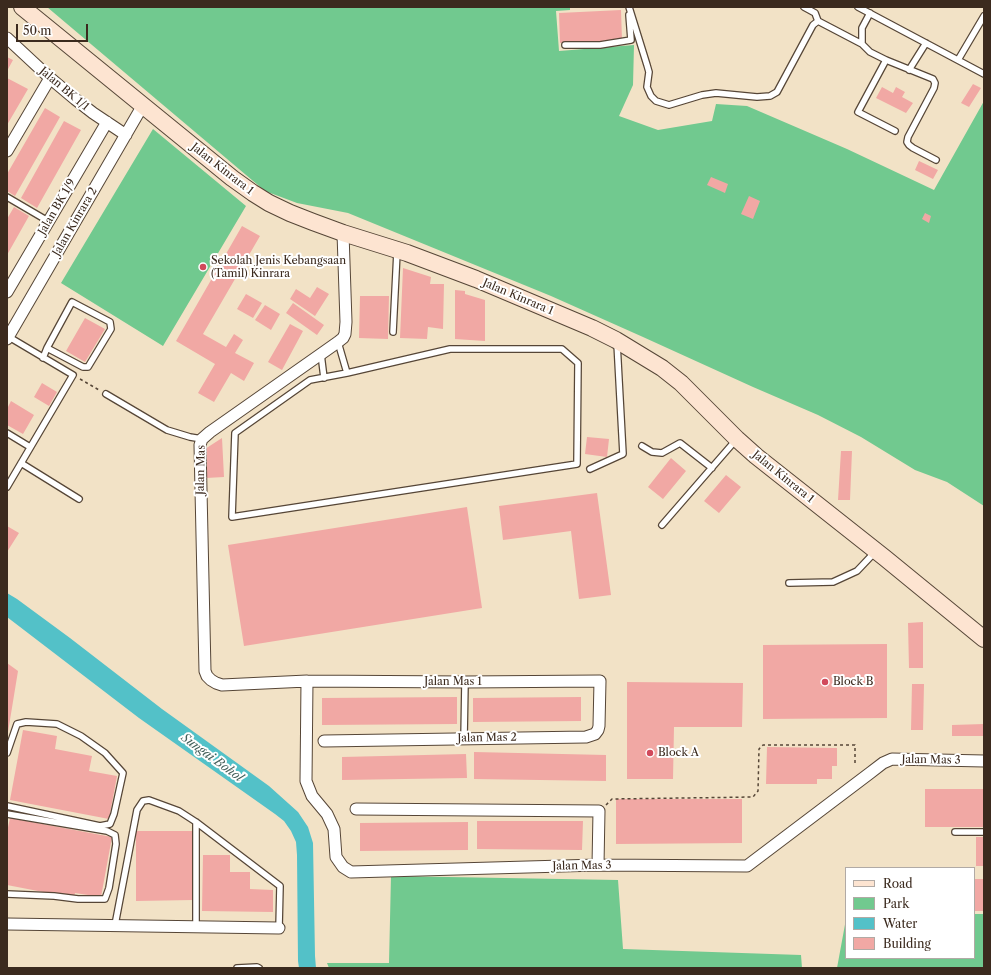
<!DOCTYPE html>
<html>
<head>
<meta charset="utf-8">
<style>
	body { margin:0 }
	#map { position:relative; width:991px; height:975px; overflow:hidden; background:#f2e2c6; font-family:"Libre Caslon Text",serif }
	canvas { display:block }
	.frame { position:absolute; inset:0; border:8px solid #3b2a1e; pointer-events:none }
	.legend { position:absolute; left:845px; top:867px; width:130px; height:92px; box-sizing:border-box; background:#fff; border:1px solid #b1aaa5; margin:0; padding:5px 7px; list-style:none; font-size:12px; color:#3b2a1e }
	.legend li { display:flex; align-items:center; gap:8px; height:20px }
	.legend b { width:20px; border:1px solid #b1aaa5 }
	.scale { position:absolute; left:16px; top:24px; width:72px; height:18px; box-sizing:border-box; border:2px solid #3b2a1e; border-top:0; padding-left:5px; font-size:12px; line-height:14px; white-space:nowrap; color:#3b2a1e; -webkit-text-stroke:3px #fff; paint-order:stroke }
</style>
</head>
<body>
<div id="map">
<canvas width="991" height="975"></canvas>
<div class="frame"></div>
<ul class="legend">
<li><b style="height:5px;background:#fde4d1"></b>Road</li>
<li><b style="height:11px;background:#71c98f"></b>Park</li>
<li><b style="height:11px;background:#53c1c8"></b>Water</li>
<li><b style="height:11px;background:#f1a8a4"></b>Building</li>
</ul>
<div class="scale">50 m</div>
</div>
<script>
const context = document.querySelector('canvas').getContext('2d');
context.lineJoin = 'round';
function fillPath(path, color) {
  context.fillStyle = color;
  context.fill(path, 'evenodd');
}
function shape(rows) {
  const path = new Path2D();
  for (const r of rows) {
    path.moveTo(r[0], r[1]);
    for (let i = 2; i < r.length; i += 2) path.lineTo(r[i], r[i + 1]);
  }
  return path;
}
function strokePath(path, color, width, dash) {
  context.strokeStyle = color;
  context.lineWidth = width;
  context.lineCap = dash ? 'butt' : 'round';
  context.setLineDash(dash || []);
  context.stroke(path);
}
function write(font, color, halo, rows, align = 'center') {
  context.font = font + ' "Libre Caslon Text",serif';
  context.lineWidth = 4;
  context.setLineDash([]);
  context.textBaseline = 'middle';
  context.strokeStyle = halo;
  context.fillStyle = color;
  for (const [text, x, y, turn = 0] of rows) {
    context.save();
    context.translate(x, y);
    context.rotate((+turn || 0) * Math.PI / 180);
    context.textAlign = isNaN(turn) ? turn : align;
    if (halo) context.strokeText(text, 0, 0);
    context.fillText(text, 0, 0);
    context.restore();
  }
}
const green = shape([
	[47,7,570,7,570,10,556,11,559,51,634,45,633,85,619,116,658,130,712,121,716,104,747,106,847,149,934,190,984,101,984,506,947,482,915,470,861,437,818,415,753,387,643,337,551,296,348,213,297,203,265,191],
	[153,129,246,206,163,346,61,283],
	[391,876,618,880,623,949,801,955,802,968,329,968,327,963,389,963],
	[974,914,984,914,984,968,837,968,846,919,846,958,974,958]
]);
const water = shape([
	[7,593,17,599,70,638,162,709,269,786,298,812,308,827,313,843,315,956,316,968,299,968,298,961,297,855,296,842,291,831,284,821,275,814,139,718,7,617]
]);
const building = shape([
	[621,10,622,40,560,43,559,13],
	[7,57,13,60,7,71],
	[7,78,28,89,7,125],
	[973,84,981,88,969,107,961,103],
	[882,87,893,93,896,87,905,92,902,97,913,103,906,113,876,98],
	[45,108,60,117,15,196,7,191,7,174],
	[64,121,81,130,37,208,21,198],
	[919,161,938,170,933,179,915,170],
	[711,177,728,184,725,193,707,185],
	[749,196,760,201,753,219,741,214],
	[14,207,29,216,7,255,7,219],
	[925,213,931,216,929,223,922,219],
	[242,226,260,236,203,334,226,347,234,334,243,340,235,353,254,363,244,381,231,373,214,402,198,393,215,364,176,341],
	[403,268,431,277,430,284,444,284,443,329,428,327,427,339,400,338],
	[317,287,329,294,315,316,290,299,296,289,310,298],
	[455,290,465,291,465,294,485,300,485,341,455,339],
	[246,294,262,303,253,318,237,309],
	[360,296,389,296,388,339,359,338],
	[293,303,324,325,317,335,286,313],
	[265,305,280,314,271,330,255,320],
	[85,318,105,329,85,362,66,351],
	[290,324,303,331,282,370,268,362],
	[42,383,57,392,49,406,34,397],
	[11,401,34,415,23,434,7,425,7,409],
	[587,437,609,439,607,457,585,454],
	[222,438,224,477,206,478,205,449],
	[841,451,852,451,850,500,838,500],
	[671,458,686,471,663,499,648,487],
	[726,475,741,487,719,513,704,501],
	[597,493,611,595,579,599,571,531,503,540,499,506],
	[467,507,482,608,244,646,228,545],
	[7,526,19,533,7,552],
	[923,622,923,668,909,668,908,623],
	[887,644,887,718,763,719,763,645],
	[7,663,18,671,8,732,7,732],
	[627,682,743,683,742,727,674,727,673,779,627,779],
	[912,684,924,684,923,730,911,730],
	[457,697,457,724,322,725,322,698],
	[581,697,581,721,473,722,473,698],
	[984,724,984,736,952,736,952,725],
	[23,730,57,736,55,749,92,756,89,771,117,776,109,819,10,800],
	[767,747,837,748,837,766,832,766,832,779,817,779,817,784,766,784],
	[474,752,606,755,606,781,474,779],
	[466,754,467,778,342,780,342,757],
	[925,789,984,789,984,827,925,827],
	[616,799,742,799,742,843,616,844],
	[10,818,112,837,101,897,75,893,74,898,7,885,7,832],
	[477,821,583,821,582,850,477,849],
	[468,822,468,850,360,851,360,823],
	[136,831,193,831,193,900,136,901],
	[976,837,984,837,984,866,976,866],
	[203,855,230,855,230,872,250,872,250,889,273,890,273,912,202,911],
	[974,879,984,879,984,911,974,911]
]);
const path = shape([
	[80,379,99,390],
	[606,805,612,799,753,797,758,791,759,749,763,745,855,745,855,763]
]);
const lane = shape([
	[629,7,647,65,649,72,647,87,651,96,656,101,669,105,702,95,716,93,757,97,770,96,777,92,813,25,818,21],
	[804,7,815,13,818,21,862,44],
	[858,7,984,74],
	[870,13,862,28,862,44,870,52,886,60,933,79,935,83,934,88,908,137,907,142,909,145,913,148,936,160],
	[565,45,600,45,631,40,629,15],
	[886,60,858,112,895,131],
	[958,60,984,16],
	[909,70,926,43],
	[7,197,48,221],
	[393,332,397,252],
	[338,342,347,373],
	[450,349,562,349,578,363,577,464,232,517,235,433,310,380,347,373,450,349],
	[321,354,324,378],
	[43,358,47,348,72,302,110,322,111,329,88,367,83,367,47,348],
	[106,394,167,430,190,437,202,439],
	[7,433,30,447],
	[642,446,652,452,662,453,680,443,712,468],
	[21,463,79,499],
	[590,469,623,454,617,343],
	[7,487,73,375,9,337],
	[662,525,735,441],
	[789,583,833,582,857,571,875,552],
	[464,739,465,682],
	[7,753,17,724,26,722,57,724,81,736,105,753,123,773,114,814,110,824,100,826,7,806],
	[7,814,107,831,115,835,116,844,109,888,105,899,78,899,54,896,7,894],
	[196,822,196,927],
	[955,832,984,832],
	[115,925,137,810,143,801,149,800,179,811,196,822,280,886,279,928],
	[237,968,257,967,259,968]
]);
const street = shape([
	[7,38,50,78,75,99,93,113,126,135],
	[7,151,50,78],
	[7,292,107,122],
	[7,339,143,105],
	[307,681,306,781,312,796,327,814,334,829,336,857,343,867,351,872,598,865,747,866,870,773,883,763,892,759,984,761],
	[324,741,586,737,595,734,598,730,599,726,600,681,465,682,307,681,222,685,216,683,211,680,207,676,205,671,200,445,202,439,210,432,321,354,338,342,343,338,345,334,346,322,343,233],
	[356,809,599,811,598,865],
	[7,924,279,928]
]);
const secondary = shape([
	[22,7,232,178,253,193,269,203,290,213,313,222,343,233,407,253,476,279,592,328,616,340,662,368,681,383,737,439,756,456,885,558,984,639]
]);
const markers = [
	[203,267,4,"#d1495b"],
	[825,682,4,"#d1495b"],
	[650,753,4,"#d1495b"]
];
const streetNames = [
	["Jalan BK 1/1",64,89,40],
	["Jalan Kinrara 1",222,169,38],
	["Jalan BK 1/9",57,207,-60],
	["Jalan Kinrara 2",75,222,-60],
	["Jalan Kinrara 1",518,297,23],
	["Jalan Mas",201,470,-89],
	["Jalan Kinrara 1",783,477,39],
	["Jalan Mas 1",453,682],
	["Jalan Mas 2",487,738,-1],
	["Jalan Mas 3",931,760,1],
	["Jalan Mas 3",582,866,-1]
];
const poiNames = [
	["Sekolah Jenis Kebangsaan",211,261],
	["(Tamil) Kinrara",211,274],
	["Block B",833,682],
	["Block A",658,753]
];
const waterNames = [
	["Sungai Bohol",212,758,36]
];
fillPath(green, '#71c98f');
fillPath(water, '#53c1c8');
fillPath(building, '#f1a8a4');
strokePath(lane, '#564637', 8);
strokePath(street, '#564637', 13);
strokePath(secondary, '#564637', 18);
strokePath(path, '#564637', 1.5, [3, 3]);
strokePath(lane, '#fff', 5.5);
strokePath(street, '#fff', 11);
strokePath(secondary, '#fde4d1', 16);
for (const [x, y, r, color] of markers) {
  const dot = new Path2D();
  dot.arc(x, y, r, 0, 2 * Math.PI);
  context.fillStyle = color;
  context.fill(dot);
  strokePath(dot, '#fff', 1.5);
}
write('11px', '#3b2a1e', '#fff', streetNames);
write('11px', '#3b2a1e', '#fff', poiNames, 'left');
write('italic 12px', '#435f5a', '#fff', waterNames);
</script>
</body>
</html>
